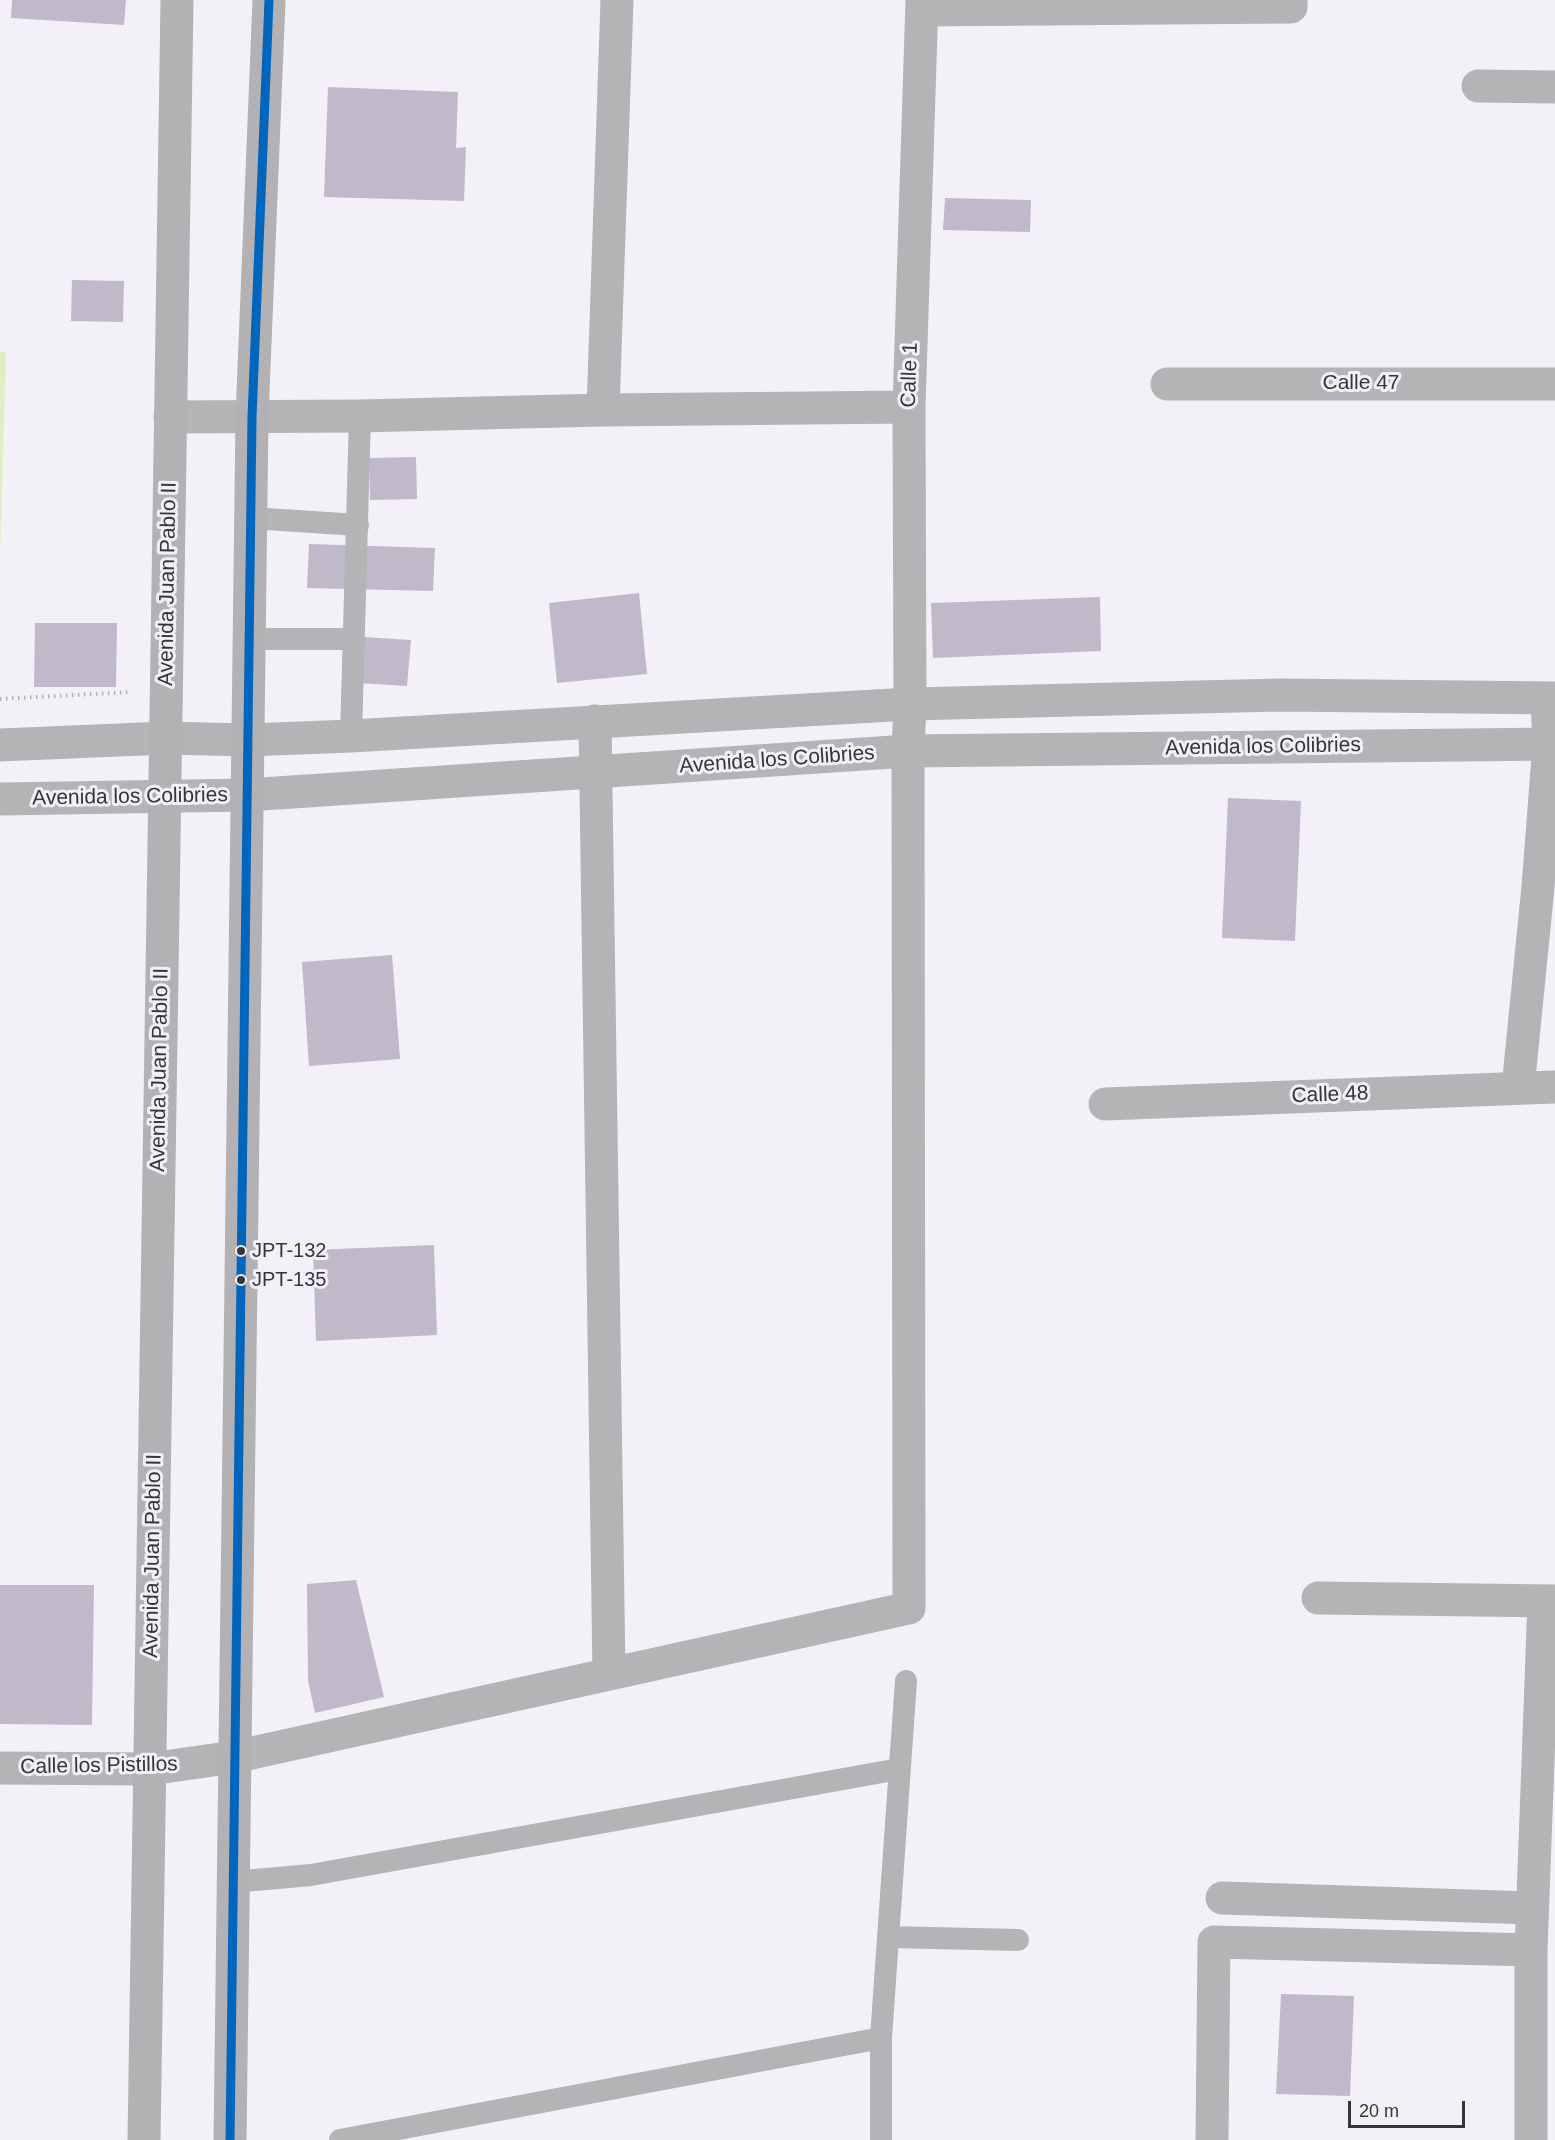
<!DOCTYPE html>
<html>
<head>
<meta charset="utf-8">
<style>
	body { margin:0 }
	#map { position:relative; width:1555px; height:2140px; overflow:hidden; background:#f3f1f7; font-family:Arial,sans-serif }
	canvas { display:block }
	.scale { position:absolute; left:1348px; top:2101px; width:117px; height:27px; box-sizing:border-box; border:3px solid #363639; border-top:0; padding-left:8px; font-size:18px; line-height:21px; white-space:nowrap; color:#363639; -webkit-text-stroke:4px #f2eff9; paint-order:stroke }
</style>
</head>
<body>
<div id="map">
<canvas width="1555" height="2140"></canvas>
<div class="scale">20 m</div>
</div>
<script>
const context = document.querySelector('canvas').getContext('2d');
context.lineJoin = 'round';
function fillPath(path, color) {
  context.fillStyle = color;
  context.fill(path, 'evenodd');
}
function shape(rows) {
  const path = new Path2D();
  for (const r of rows) {
    path.moveTo(r[0], r[1]);
    for (let i = 2; i < r.length; i += 2) path.lineTo(r[i], r[i + 1]);
  }
  return path;
}
function strokePath(path, color, width, dash) {
  context.strokeStyle = color;
  context.lineWidth = width;
  context.lineCap = dash ? 'butt' : 'round';
  context.setLineDash(dash || []);
  context.stroke(path);
}
function write(font, color, halo, rows, align = 'center') {
  context.font = font + ' Arial,sans-serif';
  context.lineWidth = 6;
  context.setLineDash([]);
  context.textBaseline = 'middle';
  context.strokeStyle = halo;
  context.fillStyle = color;
  for (const [text, x, y, turn = 0] of rows) {
    context.save();
    context.translate(x, y);
    context.rotate((+turn || 0) * Math.PI / 180);
    context.textAlign = isNaN(turn) ? turn : align;
    if (halo) context.strokeText(text, 0, 0);
    context.fillText(text, 0, 0);
    context.restore();
  }
}
const green = shape([
	[0,352,6,352,0,559]
]);
const building = shape([
	[12,0,126,0,124,25,11,18],
	[328,87,458,92,456,148,466,147,464,201,324,197],
	[945,198,1031,200,1030,232,943,230],
	[72,280,124,281,123,322,71,321],
	[416,457,417,499,370,500,369,458],
	[309,544,435,548,433,591,307,588],
	[639,593,647,674,557,683,549,603],
	[1100,597,1101,651,933,658,931,603],
	[35,623,117,623,116,687,34,687],
	[362,637,411,640,407,686,359,683],
	[1228,798,1301,801,1295,941,1222,938],
	[392,955,400,1059,309,1066,302,962],
	[434,1245,437,1335,316,1341,313,1250],
	[356,1580,384,1697,315,1713,308,1681,307,1584],
	[0,1585,94,1585,92,1725,0,1724],
	[1281,1994,1354,1996,1350,2096,1276,2094]
]);
const path = shape([
	[0,699,131,692]
]);
const service = shape([
	[251,518,358,525],
	[249,639,354,639],
	[351,736,360,416],
	[233,1882,311,1875,899,1769],
	[888,1937,1018,1940],
	[340,2140,881,2038],
	[881,2140,881,2038,906,1681]
]);
const minor = shape([
	[922,10,1291,7,1291,0],
	[1478,86,1555,87],
	[1167,384,1555,384],
	[603,410,617,0],
	[170,417,360,416,603,410,909,407],
	[595,721,609,1674],
	[1518,1088,1538,887,1549,744,1547,699],
	[1105,1104,1555,1087],
	[1318,1598,1555,1601],
	[0,1768,150,1769,234,1757,909,1608,908,751,910,704,909,407,922,0],
	[1222,1898,1532,1908],
	[1212,2140,1214,1942,1531,1950],
	[1531,2140,1531,1950,1544,1601]
]);
const tertiary = shape([
	[0,745,165,738,248,740,351,736,910,704,1279,695,1555,698],
	[0,799,247,795,908,751,1555,744]
]);
const secondary = shape([
	[144,2140,177,0],
	[230,2140,252,417,269,0]
]);
const bus1 = shape([
	[230,2140,252,417,269,0]
]);
const markers = [
	[241,1251,5,"#363639"],
	[241,1280,5,"#363639"]
];
const busNames = [
	["JPT-132",252,1251],
	["JPT-135",252,1280]
];
const streetNames = [
	["Calle 1",910,375,-88],
	["Calle 47",1361,383],
	["Avenida Juan Pablo II",168,584,-89],
	["Avenida los Colibries",1263,747,-1],
	["Avenida los Colibries",777,760,-4],
	["Avenida los Colibries",130,797,-1],
	["Avenida Juan Pablo II",160,1070,-89],
	["Calle 48",1330,1095,-2],
	["Avenida Juan Pablo II",153,1556,-89],
	["Calle los Pistillos",99,1766,-1]
];
fillPath(green, '#e0efc3');
fillPath(building, '#bfb9ca');
strokePath(path, '#b2b0b1', 4, [1.5, 4.5]);
strokePath(service, '#b4b3b5', 22);
strokePath(minor, '#b4b3b5', 33);
strokePath(tertiary, '#b4b3b5', 33);
strokePath(secondary, '#b3b1b4', 33);
strokePath(bus1, '#0065bd', 9);
for (const [x, y, r, color] of markers) {
  const dot = new Path2D();
  dot.arc(x, y, r, 0, 2 * Math.PI);
  context.fillStyle = color;
  context.fill(dot);
  strokePath(dot, '#f2eff9', 2);
}
write('20px', '#363639', '#f2eff9', busNames, 'left');
write('21px', '#363639', '#f2eff9', streetNames);
</script>
</body>
</html>
